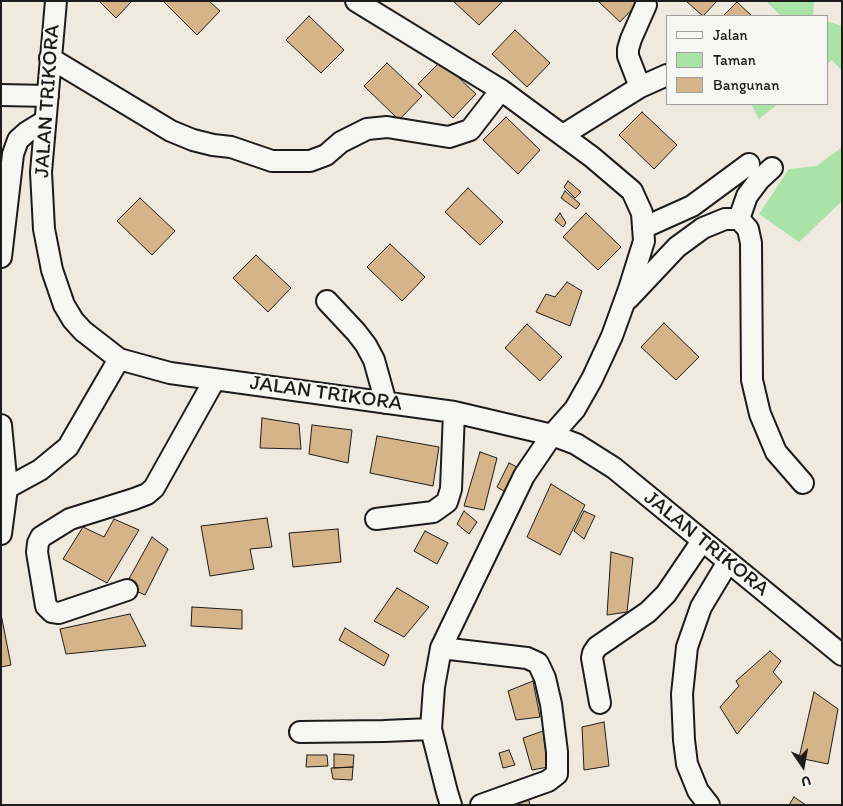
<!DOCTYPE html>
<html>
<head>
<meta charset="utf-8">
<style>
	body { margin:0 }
	#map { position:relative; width:843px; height:806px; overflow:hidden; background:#f0e9dd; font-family:Itim,sans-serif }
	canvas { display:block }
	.frame { position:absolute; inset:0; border:2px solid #1c1c1c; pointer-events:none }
	.legend { position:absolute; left:666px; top:15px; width:162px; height:90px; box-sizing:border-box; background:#f6f6f2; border:1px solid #9f9f9c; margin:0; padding:6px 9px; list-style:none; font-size:15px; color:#1c1c1c }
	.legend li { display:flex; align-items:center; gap:10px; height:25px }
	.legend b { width:25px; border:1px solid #9f9f9c }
	.north { position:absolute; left:778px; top:741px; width:50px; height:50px; -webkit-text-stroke:4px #f6f6f2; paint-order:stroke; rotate:168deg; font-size:14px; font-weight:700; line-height:20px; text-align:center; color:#1c1c1c }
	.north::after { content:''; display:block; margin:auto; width:18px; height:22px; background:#1c1c1c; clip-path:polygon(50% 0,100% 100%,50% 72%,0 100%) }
</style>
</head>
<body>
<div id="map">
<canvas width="843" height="806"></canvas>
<div class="frame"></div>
<ul class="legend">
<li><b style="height:6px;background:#f6f6f2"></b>Jalan</li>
<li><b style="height:14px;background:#aae3a7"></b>Taman</li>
<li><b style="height:14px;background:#d6b489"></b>Bangunan</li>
</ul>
<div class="north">U</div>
</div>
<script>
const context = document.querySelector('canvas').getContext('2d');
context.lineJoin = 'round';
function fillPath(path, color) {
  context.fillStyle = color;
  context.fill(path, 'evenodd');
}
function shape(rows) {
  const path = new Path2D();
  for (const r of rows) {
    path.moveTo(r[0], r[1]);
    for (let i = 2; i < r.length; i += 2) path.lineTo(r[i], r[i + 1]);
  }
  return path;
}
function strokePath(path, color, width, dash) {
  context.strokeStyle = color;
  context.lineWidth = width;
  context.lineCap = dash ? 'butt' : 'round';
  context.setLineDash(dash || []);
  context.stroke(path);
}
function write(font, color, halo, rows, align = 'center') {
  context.font = font + ' Itim,sans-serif';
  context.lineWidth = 4;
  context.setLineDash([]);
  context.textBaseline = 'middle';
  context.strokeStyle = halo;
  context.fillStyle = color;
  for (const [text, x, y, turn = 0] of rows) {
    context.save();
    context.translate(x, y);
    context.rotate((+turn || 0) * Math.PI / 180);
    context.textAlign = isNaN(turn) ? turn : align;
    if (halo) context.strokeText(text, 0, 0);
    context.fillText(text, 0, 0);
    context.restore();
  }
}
const green = shape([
	[766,1,814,1,813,15,816,16,781,16],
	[827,21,842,26,842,71,832,60,827,64],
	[751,104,778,104,759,119],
	[842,147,842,201,799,242,759,214,789,169,817,166]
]);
const building = shape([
	[99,1,132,1,116,18,99,1],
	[163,1,209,1,220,11,197,35,163,1],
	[453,1,501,1,502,2,479,25,453,1],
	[598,1,640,1,620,22,598,1],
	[686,1,717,1,703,16,686,1],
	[737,2,752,16,723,16,737,2],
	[309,16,344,50,321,73,286,40,309,16],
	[515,30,550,63,527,87,492,54,515,30],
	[441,61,476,94,453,118,418,84,441,61],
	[387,63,422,96,399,120,364,86,387,63],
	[642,112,677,145,654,169,619,135,642,112],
	[506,117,540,150,518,174,483,140,506,117],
	[568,181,581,192,575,198,564,187,568,181],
	[468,188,503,222,480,245,445,212,468,188],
	[565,191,580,204,576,209,561,198,565,191],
	[140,198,175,231,152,255,117,221,140,198],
	[560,213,566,223,563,227,555,220,560,213],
	[586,213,621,247,598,270,563,237,586,213],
	[390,244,425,277,402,301,367,267,390,244],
	[256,255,291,288,268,312,233,278,256,255],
	[567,282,582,291,570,326,536,312,546,294,555,297,567,282],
	[664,323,699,357,676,380,641,347,664,323],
	[527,324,562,357,540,381,505,348,527,324],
	[262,418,299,424,301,449,260,448,262,418],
	[312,425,352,430,348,463,309,454,312,425],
	[377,436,439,447,433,486,370,473,377,436],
	[480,452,497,458,484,510,464,506,480,452],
	[509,463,519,468,507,493,497,487,509,463],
	[551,484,585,505,560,555,527,537,551,484],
	[464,511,477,522,469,534,457,524,464,511],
	[584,511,595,516,584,539,574,531,584,511],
	[267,518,272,547,250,549,254,569,210,576,201,526,267,518],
	[114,519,139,530,107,583,63,559,83,527,104,537,114,519],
	[338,529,341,562,293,567,289,533,338,529],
	[425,531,448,543,437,564,414,551,425,531],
	[152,537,168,549,145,595,125,586,152,537],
	[611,552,633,558,627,612,607,615,611,552],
	[397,588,429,607,404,637,374,621,397,588],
	[192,607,242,610,242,629,191,626,192,607],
	[1,614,11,665,1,667,1,614],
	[130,614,146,646,66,654,60,629,130,614],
	[345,628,389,655,384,666,339,640,345,628],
	[770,651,781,661,773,672,782,682,737,734,720,707,739,686,736,681,770,651],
	[533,681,540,717,516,720,508,691,533,681],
	[814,692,838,709,828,764,799,758,814,692],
	[604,722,609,766,584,770,582,727,604,722],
	[543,731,548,767,532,770,523,738,543,731],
	[509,750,515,765,503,768,499,753,509,750],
	[334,754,354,755,353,767,334,768,334,754],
	[307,755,327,755,328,766,306,767,307,755],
	[353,767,352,780,333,779,331,768,353,767],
	[527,793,530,805,488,805,527,793],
	[794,797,806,805,789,805,794,797]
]);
const minor = shape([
	[56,1,41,172,44,229,52,270,64,305,73,320,83,331,119,359,170,373,454,412,552,435,576,444,614,468,842,655],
	[356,1,501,90,592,157,632,191,642,213,644,241,629,289,612,336,592,379,575,409,552,435,524,476,441,648,434,687,431,729,447,792,451,805],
	[50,58,171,131,193,140,213,145,231,147,272,161,310,161,326,155,341,142,367,129,387,127,449,137,470,130,501,90],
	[640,87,628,56,628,49,631,39,646,5],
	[1,95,48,96],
	[563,135,640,87,667,75],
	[739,219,747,196,759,180,772,168],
	[643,228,692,206,749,164],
	[1,257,13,154,18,140,27,132,45,121],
	[628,299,677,247,703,228,725,219,739,219,748,229,751,243,752,380,760,414,776,452,803,483],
	[327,301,356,332,366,345,374,360,386,403],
	[1,425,7,488,1,534],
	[7,488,40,470,68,447,119,359],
	[376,519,433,512,447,502,451,489,454,412],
	[127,590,59,613,52,612,46,606,37,552,38,543,41,537,70,519,134,499,147,494,154,488,215,379],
	[441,648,527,658,538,663,545,678,551,704,557,752,557,774,548,781,481,805],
	[600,703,592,658,593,653,597,647,648,612,666,594,702,541],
	[300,732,384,731,431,729],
	[709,805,698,791,687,764,684,740,682,694,687,647,701,607,728,562]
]);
const streetNames = [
	["JALAN TRIKORA",48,101,-86],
	["JALAN TRIKORA",326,394,8],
	["JALAN TRIKORA",706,544,39]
];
fillPath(green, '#aae3a7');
fillPath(building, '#d6b489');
strokePath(building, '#1c1c1c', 1);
strokePath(minor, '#1c1c1c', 24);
strokePath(minor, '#f6f6f2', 20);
write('21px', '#1c1c1c', '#f6f6f2', streetNames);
</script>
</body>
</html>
